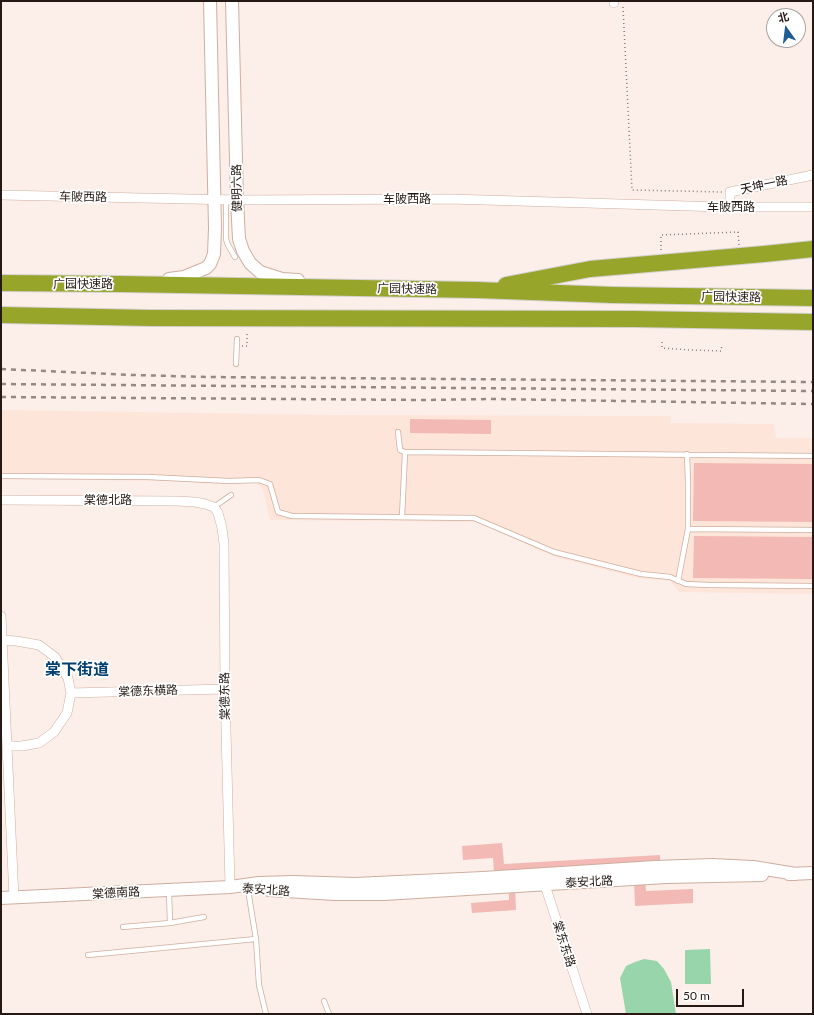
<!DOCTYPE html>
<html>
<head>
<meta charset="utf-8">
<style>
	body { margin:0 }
	#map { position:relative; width:814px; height:1015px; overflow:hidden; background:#fcefe9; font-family:Lato,"Noto Sans SC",sans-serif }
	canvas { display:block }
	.frame { position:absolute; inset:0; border:2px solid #241914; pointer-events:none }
	.north { position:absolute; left:766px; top:8px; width:40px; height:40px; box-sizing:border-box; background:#fff; border:1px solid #a7a3a1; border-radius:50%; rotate:346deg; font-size:11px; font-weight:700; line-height:16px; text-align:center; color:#241914 }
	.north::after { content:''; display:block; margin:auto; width:14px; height:18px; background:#205d93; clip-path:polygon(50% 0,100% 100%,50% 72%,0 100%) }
	.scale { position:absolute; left:676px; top:989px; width:68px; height:18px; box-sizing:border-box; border:2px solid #241914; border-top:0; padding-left:5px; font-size:12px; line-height:14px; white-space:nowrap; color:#241914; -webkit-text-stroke:3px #fff; paint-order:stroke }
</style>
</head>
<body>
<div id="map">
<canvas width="814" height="1015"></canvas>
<div class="frame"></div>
<div class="north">北</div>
<div class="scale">50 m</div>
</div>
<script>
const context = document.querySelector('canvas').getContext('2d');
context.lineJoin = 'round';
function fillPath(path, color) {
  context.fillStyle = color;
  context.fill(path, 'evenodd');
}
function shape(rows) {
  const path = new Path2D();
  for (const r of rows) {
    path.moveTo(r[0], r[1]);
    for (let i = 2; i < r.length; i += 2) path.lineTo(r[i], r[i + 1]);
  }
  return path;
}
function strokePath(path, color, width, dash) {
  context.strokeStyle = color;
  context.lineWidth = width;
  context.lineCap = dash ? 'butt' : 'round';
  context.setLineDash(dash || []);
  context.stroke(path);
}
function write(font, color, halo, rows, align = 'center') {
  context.font = font + ' Lato,"Noto Sans SC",sans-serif';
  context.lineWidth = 3.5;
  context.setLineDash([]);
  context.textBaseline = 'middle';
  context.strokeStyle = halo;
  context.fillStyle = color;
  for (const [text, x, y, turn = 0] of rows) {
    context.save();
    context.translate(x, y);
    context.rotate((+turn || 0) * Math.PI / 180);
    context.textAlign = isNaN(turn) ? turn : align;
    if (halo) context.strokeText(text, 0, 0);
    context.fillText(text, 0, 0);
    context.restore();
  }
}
const built = shape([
	[1,410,337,415,671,416,671,423,774,424,776,438,813,438,813,594,679,592,671,581,637,578,552,556,477,522,270,520,263,490,257,483,220,484,164,481,1,479]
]);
const green = shape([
	[710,949,711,984,685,984,685,950],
	[644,959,657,961,664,969,671,982,676,1014,626,1014,620,978,626,966,635,962]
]);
const building = shape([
	[410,419,491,420,491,434,410,433],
	[694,463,813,464,813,522,693,521],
	[694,536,813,537,813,579,693,578],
	[502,843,504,864,660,855,661,878,645,879,646,891,693,889,693,903,635,906,634,879,515,886,516,910,472,913,471,903,509,900,509,886,495,887,493,858,463,860,462,846]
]);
const path = shape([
	[623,7,632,190,722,192],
	[661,250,661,235,738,232,739,245],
	[662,342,662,348,690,350,721,351,722,345],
	[242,346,247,346,247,331]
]);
const lane = shape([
	[226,199,226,239,228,245,235,257],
	[236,364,237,339],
	[398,432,400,450,405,452,402,517],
	[405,452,813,456],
	[1,476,148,477,229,481,259,480,270,484,278,512,292,516,474,518,554,552,641,574,670,577,686,584,709,585,813,586],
	[214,507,231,495],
	[688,529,813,530],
	[678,581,688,529,688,483,687,454],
	[248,890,256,939,259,985,266,1014],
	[169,892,170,923],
	[123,927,170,923,204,917],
	[88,955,256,939],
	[324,1001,329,1014]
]);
const street = shape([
	[614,1,614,3],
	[1,195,237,200,450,199,723,207,813,207],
	[730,207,730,192,813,175],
	[1,500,176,501,195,502,205,504,214,507,218,513,222,528,224,544,225,689,230,887],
	[1,616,14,898],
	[2,640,16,641,39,645,55,657,68,678,71,693,67,713,54,732,39,743,22,746,7,746],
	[71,693,225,689],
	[543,879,587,1014]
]);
const secondary = shape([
	[232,1,237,200,239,239,243,251,250,263,260,272,282,279,298,280],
	[169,279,184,277,206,268,210,264,214,254,215,228,210,1],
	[789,874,813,873],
	[269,890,335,894,384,894,666,877,762,875],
	[1,898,230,887,259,883,293,882,355,884,483,878,655,867,712,865,753,867,796,874]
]);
const highway = shape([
	[1,283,120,284,477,290,613,295,813,298],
	[506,285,590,269,764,254,813,249],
	[1,315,150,318,634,319,813,322]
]);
const rail = shape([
	[1,369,133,375,209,377,813,382],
	[1,384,813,391],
	[1,397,425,400,493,399,813,404]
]);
const streetNames = [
	["天坤一路",764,185,-12],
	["健明六路",237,188,-91],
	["车陂西路",83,197,1],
	["车陂西路",407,199],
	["车陂西路",731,207],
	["广园快速路",83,284],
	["广园快速路",407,289,1],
	["广园快速路",731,297,1],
	["棠德北路",108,500],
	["棠德东横路",148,691,-2],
	["棠德东路",225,696,-91],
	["泰安北路",589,882,-3],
	["泰安北路",266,890,4],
	["棠德南路",116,893,-3],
	["棠东东路",564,944,72]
];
const districtNames = [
	["棠下街道",77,670]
];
fillPath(built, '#fde5da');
fillPath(green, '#98d5ab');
fillPath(building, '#f3b9b4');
strokePath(lane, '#cdaea0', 6);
strokePath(street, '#cdaea0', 10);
strokePath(secondary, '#cdaea0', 14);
strokePath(highway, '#d3d1d0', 18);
strokePath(path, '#877b75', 1.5, [1, 3]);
strokePath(lane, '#fff', 4.5);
strokePath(street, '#fff', 9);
strokePath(secondary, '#fff', 12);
strokePath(highway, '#98a52b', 16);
strokePath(rail, '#948882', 2.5, [5, 5]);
write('12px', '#241914', '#fff', streetNames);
write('bold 16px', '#024070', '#fff', districtNames);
</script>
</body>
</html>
